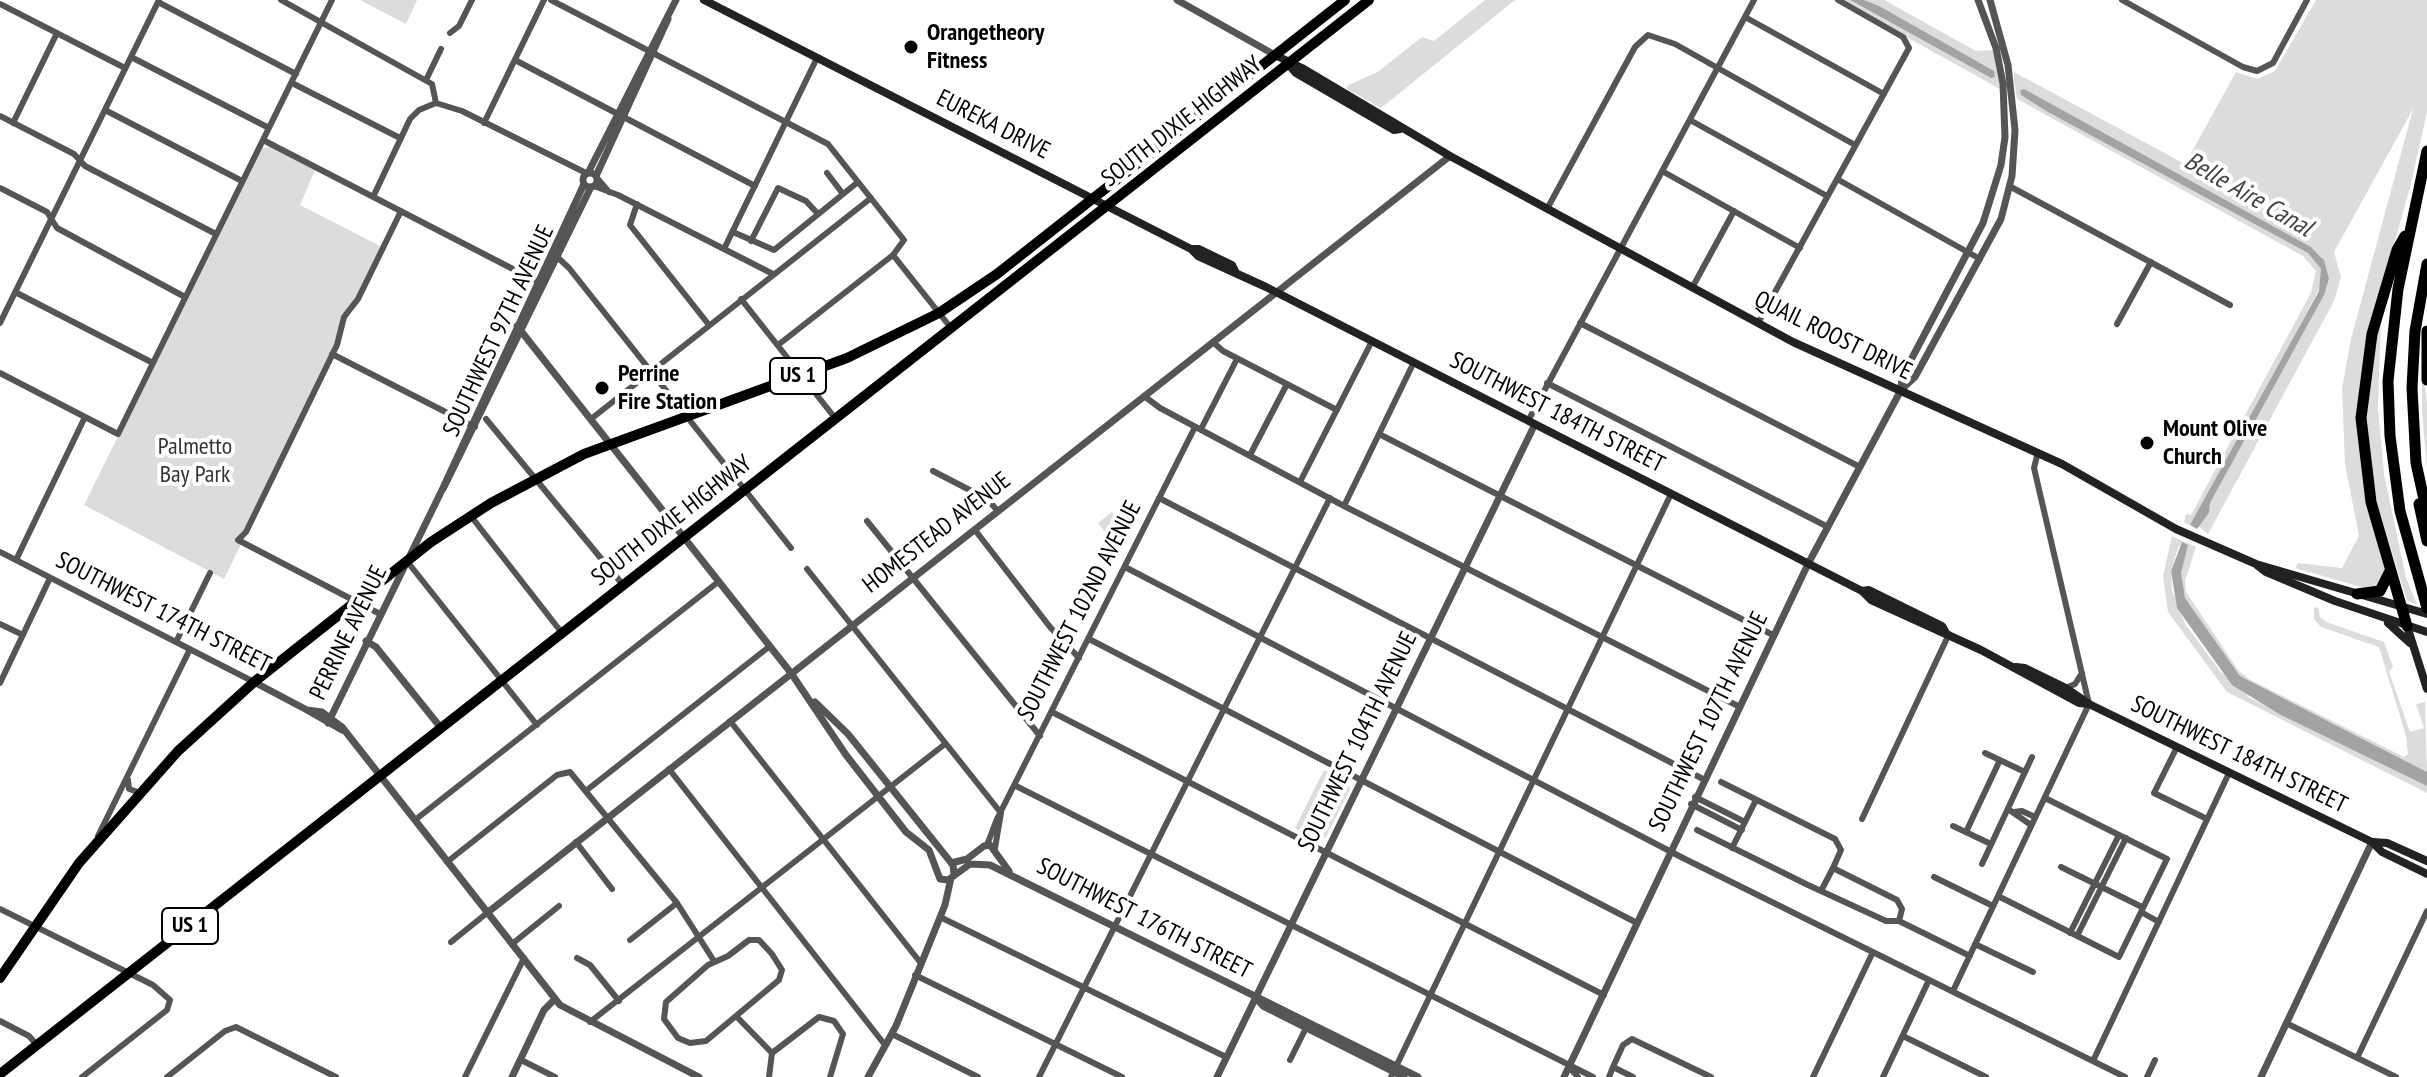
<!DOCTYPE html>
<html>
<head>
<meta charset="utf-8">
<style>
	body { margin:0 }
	canvas { display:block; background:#fff }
</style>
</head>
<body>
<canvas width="2427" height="1077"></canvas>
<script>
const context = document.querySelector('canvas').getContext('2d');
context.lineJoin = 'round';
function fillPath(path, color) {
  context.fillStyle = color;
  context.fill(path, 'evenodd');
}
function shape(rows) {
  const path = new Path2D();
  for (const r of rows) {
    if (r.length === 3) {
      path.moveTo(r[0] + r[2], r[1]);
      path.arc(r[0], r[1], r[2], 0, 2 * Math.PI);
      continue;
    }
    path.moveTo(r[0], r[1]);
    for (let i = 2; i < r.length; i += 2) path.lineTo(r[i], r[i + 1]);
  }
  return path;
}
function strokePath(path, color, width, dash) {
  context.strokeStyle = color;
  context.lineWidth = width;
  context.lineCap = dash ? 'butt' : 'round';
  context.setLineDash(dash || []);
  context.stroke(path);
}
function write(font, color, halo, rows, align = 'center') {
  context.font = font + ' "PT Sans Narrow",sans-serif';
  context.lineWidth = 8;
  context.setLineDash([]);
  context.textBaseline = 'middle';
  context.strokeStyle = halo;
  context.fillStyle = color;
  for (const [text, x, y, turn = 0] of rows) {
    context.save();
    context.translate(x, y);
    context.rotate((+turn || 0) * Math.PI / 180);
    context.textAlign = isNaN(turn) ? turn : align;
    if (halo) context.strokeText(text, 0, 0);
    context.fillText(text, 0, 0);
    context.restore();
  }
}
const green = shape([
	[360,0,417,0,406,24],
	[1485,0,1515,0,1381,108,1347,89,1347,86,1379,71,1422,37,1434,41],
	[1840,0,1850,0,1991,78,1993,71,1864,0,1884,0,1976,51,1993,50,2000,89],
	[2316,0,2427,0,2427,112,2410,188,2367,338,2360,382,2358,402,2385,573,2384,584,2368,589,2295,568,2298,563,2342,568,2359,536,2345,464,2342,388,2351,339,2413,109,2334,252,2341,277,2334,301,2208,534,2198,526,2209,513,2210,503,2326,289,2329,279,2321,256,2311,247,2025,90,2020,90,2021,95,2046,111,2308,253,2321,269,2322,283,2306,314,2193,521,2190,525,2184,523,2186,514,2191,515,2311,293,2316,271,2303,256,2017,99,2014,81,2014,72,2185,164,2236,72,2257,79,2275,71],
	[270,147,315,170,300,205,380,246,354,302,341,317,331,359,224,579,84,505,261,148],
	[2381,318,2378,409,2384,474,2406,578,2417,604,2407,601,2367,470,2365,388],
	[2422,367,2427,402,2427,469,2422,410],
	[1112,512,1118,520,1109,528,1119,521,1125,529,1111,540,1098,523],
	[2172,536,2196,547,2185,581,2186,592,2238,670,2249,679,2404,757,2408,754,2406,736,2379,647,2321,627,2314,619,2314,608,2318,607,2320,617,2326,622,2384,642,2393,667,2389,672,2410,732,2424,728,2416,704,2425,702,2427,772,2240,676,2185,598,2181,585,2182,543,2178,548,2171,571,2172,590,2185,624,2220,671,2250,698,2427,786,2427,793,2227,692,2168,612,2163,576],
	[1324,770,1346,781,1350,789,1326,837,1318,840,1295,828]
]);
const water = shape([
	[1850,0,1864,0,1879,6,1994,71,1995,77,1991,78],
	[2024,89,2311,247,2324,260,2329,279,2324,295,2210,503,2209,513,2197,529,2190,525,2319,291,2321,269,2308,253,2046,111,2021,95,2020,90],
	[2182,542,2188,545,2181,573,2185,598,2240,676,2427,772,2427,786,2279,714,2232,685,2177,608,2171,571]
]);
const minor = shape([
	[281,0,432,84,436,103],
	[551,0,828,144,904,240,893,255,778,345],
	[2122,0,2243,67,2257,71,2273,63,2307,0],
	[158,2,296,74],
	[0,4,125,68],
	[1745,17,1884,94],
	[450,33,459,26,472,0],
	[131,57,269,128],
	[515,60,755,186],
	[426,80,441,49],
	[292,83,400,138],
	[105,110,242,181],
	[0,116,74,154,85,166,216,234],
	[1690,120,1827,196],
	[13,123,57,33],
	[484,123,544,0],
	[263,140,540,283],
	[1662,171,1800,248],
	[827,173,843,194],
	[597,178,609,192],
	[1837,179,1980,259],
	[594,186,618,195,773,274],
	[2011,187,2230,305],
	[0,188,47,212,57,228,185,297],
	[373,197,410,119,419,110,436,103,462,111,586,173],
	[637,204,630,225,709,325],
	[1547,209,1635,47,1648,35,1675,44,1855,145],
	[733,232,774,250,858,182],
	[751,241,778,188,806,201,818,214],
	[724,249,816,60],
	[555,255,569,268,791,548],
	[893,255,951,328],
	[1692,288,1734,211],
	[15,292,153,363],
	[741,299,835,418],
	[0,323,159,0],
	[1580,323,1860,467],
	[1758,323,1909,48,1903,37,1838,0],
	[2117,324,2151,262],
	[1213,342,1223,351,1337,410],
	[332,354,475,427],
	[0,373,118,434,332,0],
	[1547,383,1828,527],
	[1144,396,1160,408,1344,506,1738,706],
	[486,419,623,585],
	[591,419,871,198],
	[1528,421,1754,0],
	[1201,429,1237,359],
	[1379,434,1773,635],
	[1250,455,1287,384],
	[933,471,987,499,997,510],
	[1300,482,1372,341],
	[1159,498,1703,779],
	[1344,506,1414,362],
	[470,515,562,633],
	[867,521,1040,736],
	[975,530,1050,627,1079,658],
	[0,552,254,682],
	[16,560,85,417],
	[406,560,537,725],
	[1125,567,1681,857,2125,1077],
	[807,569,1001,813],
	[380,614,238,540,246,532,337,345,344,317,358,299,401,211],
	[0,624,23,635],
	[1089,639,1637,923],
	[176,642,210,573],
	[0,683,50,578],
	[2066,688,2075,684,2082,673],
	[1052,712,1604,995],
	[730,721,920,962],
	[2177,747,2154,793,2207,819],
	[1985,753,2025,772],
	[669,769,885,1045],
	[128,780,129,789,138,792],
	[1721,782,1835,839,1841,850,1833,868,1897,900,1902,909,1899,921],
	[1016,786,1593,1077],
	[587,790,770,646],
	[1695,797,1745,822],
	[1691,804,1742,830],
	[2008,809,2031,825],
	[2014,812,2022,811,2035,817],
	[1862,819,1949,634],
	[415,820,718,582],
	[1953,826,1991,844],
	[1697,830,1808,885,1886,921,1899,921,1970,956],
	[1966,832,2000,760],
	[98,836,190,649],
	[576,842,612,889],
	[987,845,997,819,1195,427],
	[995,848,1001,813],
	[1732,848,1756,800],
	[447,862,557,775,570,772,677,903,714,961],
	[1982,864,2032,757],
	[2061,867,2142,907],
	[1934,877,1993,906],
	[1822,889,1833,868],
	[1998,896,2119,957,2165,863,2167,859,2045,798],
	[0,909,153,985,170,1000,167,1010,82,1077],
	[2141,912,2159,922],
	[940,917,1226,1057],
	[2070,933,2119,835],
	[2077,936,2126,838],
	[630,940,677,903],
	[749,940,759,940,772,954,782,970,779,980,706,1041,690,1043,678,1038,664,1019,666,1002,708,965,728,956,749,940],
	[451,942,487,913],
	[512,944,559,906],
	[1975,944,2033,972],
	[577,958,590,965,619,1001],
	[915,975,1122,1077],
	[1953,991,2089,704,2034,468,2038,452],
	[736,1016,772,1053],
	[0,1021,29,1036,37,1045],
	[590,1022,945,744],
	[2286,1023,2396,1077],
	[892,1034,978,1077],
	[1903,1036,1986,1077],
	[2357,1058,2427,911],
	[521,1060,555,1077],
	[1290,1060,1308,1024],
	[2093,1061,2229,773],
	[1569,1067,1578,1077],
	[1613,1067,1623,1045,1632,1039,1711,1077],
	[167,1077,225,1031,236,1027,336,1077],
	[465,1077,524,958],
	[769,1077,772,1053,819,1017,834,1021,843,1034,830,1077],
	[1039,1077,1330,498],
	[1391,1077,1671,494],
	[1609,1077,1613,1067,1633,1077],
	[1813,1077,1873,952],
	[1883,1077,1929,980],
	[2147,1077,2155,1060]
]);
const tertiary = shape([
	[1177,0,1275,55],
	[590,180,7],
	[588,173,676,0],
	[596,176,668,19],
	[517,326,791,673,846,755,906,832,929,850,940,879,948,880,970,864,990,865,1418,1077],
	[1901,390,1902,377,1983,223,2001,165,2005,137,2003,84,1996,48,1978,0],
	[443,489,591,187],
	[366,641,376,647,441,728],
	[254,682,307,710],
	[815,702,848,734,953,865,954,874],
	[328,723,442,490,584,184],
	[342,730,307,710,322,712,342,727,560,1005,699,1077],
	[951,863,967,859,984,846,990,845,1009,871],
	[487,913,1450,156],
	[1256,998,1263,1006,1404,1077],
	[512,1077,544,1010,555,999],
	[868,1077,896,1026,945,905,951,878],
	[1217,1077,1535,424],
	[1564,1077,1808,564,1901,390,1915,377,2001,219,2012,176,2015,130,2008,65,1990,0],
	[2261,1077,2372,842]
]);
const secondary = shape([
	[704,0,1191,249],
	[1275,55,1302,68,1450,156,1793,342,2062,464,2176,529,2256,564,2427,614],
	[1288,64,1296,73,1375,119,1394,130,1400,129],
	[1235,271,1232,265,1199,249,1191,249,1198,256,1266,287,1862,591,1871,600,1981,650,2079,703,2089,704],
	[2257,565,2266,572,2335,601,2427,632],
	[1862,591,1869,590,1942,626,1946,633],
	[2388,623,2410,643],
	[2407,626,2427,689],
	[2016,667,2025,668,2066,688,2089,704,2372,842,2382,852,2427,874],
	[2373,842,2387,843,2427,861]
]);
const trunk = shape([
	[0,978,79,863,178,751,254,682,431,542,491,503,584,454,847,358,939,313,997,274,1345,0],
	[0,1074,1369,0]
]);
const motorway = shape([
	[2427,151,2398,289,2388,381,2390,436,2400,511,2427,608],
	[2405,236,2397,250,2372,334,2361,418,2371,502,2407,626],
	[2427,264,2415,331,2412,388,2416,463,2427,513],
	[2427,331,2427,380],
	[2419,504,2427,541],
	[2357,594,2380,591,2390,571]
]);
const markers = [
	[911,47,8,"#000"],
	[602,388,8,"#000"],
	[2147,443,8,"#000"]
];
const shields = [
	[798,376,56],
	[190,926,56]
];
const shieldNames = [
	["US 1",798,376],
	["US 1",190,926]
];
const poiNames = [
	["Orangetheory",927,33],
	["Fitness",927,61],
	["Perrine",618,374],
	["Fire Station",618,402],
	["Mount Olive",2163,429],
	["Church",2163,457]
];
const streetNames = [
	["SOUTH DIXIE HIGHWAY",1182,122,-38],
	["EUREKA DRIVE",993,125,27],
	["SOUTHWEST 97TH AVENUE",499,331,-65],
	["QUAIL ROOST DRIVE",1833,336,26],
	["SOUTHWEST 184TH STREET",1557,413,27],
	["SOUTH DIXIE HIGHWAY",672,521,-38],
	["HOMESTEAD AVENUE",937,533,-38],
	["SOUTHWEST 102ND AVENUE",1080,611,-63],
	["SOUTHWEST 174TH STREET",163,613,27],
	["PERRINE AVENUE",349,633,-64],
	["SOUTHWEST 107TH AVENUE",1709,722,-64],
	["SOUTHWEST 104TH AVENUE",1358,742,-64],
	["SOUTHWEST 184TH STREET",2239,755,26],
	["SOUTHWEST 176TH STREET",1144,919,27]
];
const parkNames = [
	["Palmetto",195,447],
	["Bay Park",195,475]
];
const waterNames = [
	["Belle Aire Canal",2248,195,30]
];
fillPath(green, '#dcdcdc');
fillPath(water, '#a3a3a3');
strokePath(minor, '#555', 6);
strokePath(tertiary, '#555', 7);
strokePath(secondary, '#222', 8);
strokePath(trunk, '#000', 10);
strokePath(motorway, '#000', 11);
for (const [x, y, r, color] of markers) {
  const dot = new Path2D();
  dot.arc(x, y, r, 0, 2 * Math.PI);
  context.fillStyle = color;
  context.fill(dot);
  strokePath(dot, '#fff', 3);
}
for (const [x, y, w] of shields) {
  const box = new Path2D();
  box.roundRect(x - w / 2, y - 18, w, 36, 6);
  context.fillStyle = '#fff';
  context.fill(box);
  strokePath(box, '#000', 2);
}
write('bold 22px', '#000', null, shieldNames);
write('bold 24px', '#000', '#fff', poiNames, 'left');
write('24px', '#000', '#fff', streetNames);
write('24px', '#333', '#fff', parkNames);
write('italic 26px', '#444', '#fff', waterNames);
</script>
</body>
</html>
